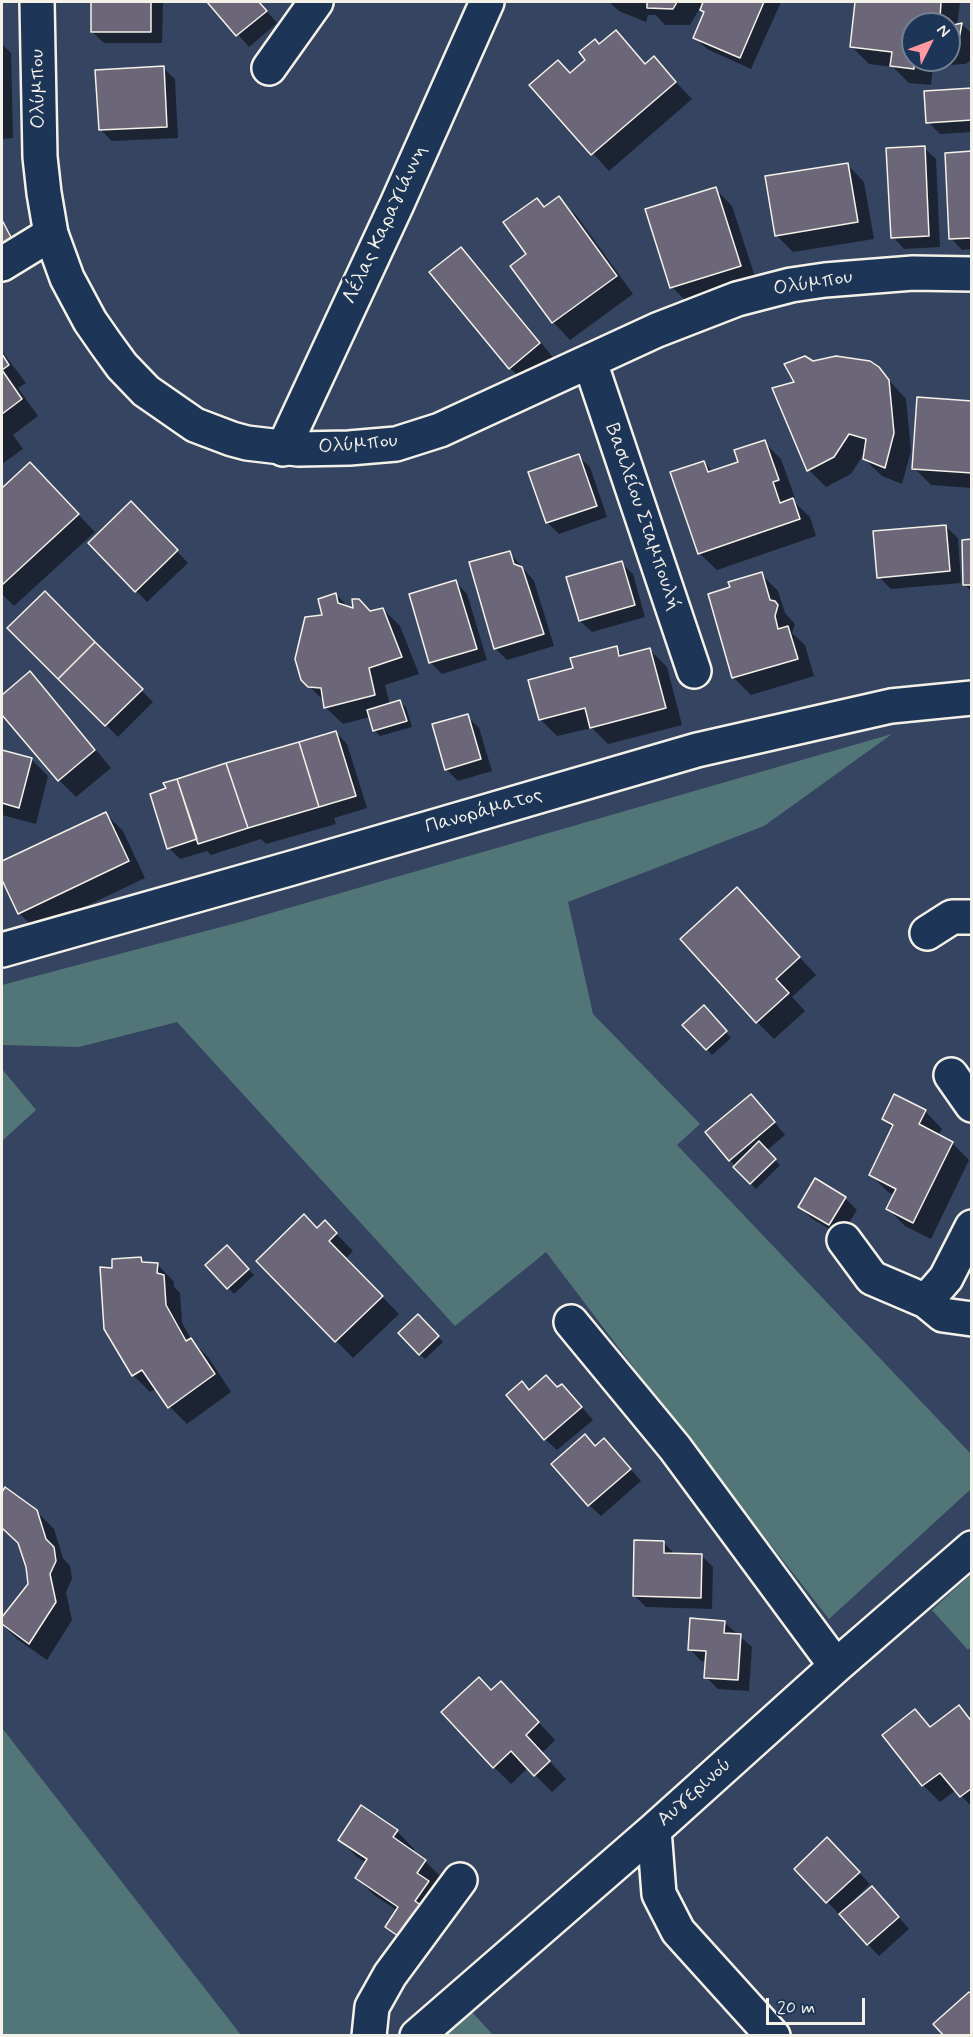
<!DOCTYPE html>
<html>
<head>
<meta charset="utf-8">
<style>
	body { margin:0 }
	#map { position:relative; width:973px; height:2037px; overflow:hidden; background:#354461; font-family:Mynerve,sans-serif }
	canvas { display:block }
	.frame { position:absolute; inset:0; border:3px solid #f4f1e8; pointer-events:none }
	.north { position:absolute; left:901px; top:12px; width:60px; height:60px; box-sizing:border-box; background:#1d3557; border:2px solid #738091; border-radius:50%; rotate:48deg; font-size:16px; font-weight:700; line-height:24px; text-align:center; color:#f4f1e8 }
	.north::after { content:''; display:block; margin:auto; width:21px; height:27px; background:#ff9aa2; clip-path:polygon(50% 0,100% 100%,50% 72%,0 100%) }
	.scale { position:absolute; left:766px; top:1998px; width:99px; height:27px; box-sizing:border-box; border:3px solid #f4f1e8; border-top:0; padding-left:8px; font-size:18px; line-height:21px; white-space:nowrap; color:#f4f1e8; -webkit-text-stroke:4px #1d3557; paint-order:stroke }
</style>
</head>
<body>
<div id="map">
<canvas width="973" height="2037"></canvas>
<div class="frame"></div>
<div class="north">N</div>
<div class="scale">20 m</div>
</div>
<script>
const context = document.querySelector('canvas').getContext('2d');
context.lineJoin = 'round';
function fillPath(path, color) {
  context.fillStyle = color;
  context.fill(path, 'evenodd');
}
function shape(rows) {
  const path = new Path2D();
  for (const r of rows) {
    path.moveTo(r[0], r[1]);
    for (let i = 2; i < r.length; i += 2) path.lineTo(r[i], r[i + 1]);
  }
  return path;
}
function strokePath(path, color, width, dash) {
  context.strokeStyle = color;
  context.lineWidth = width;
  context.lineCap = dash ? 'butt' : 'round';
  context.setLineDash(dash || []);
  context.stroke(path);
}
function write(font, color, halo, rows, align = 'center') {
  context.font = font + ' Mynerve,sans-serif';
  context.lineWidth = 6;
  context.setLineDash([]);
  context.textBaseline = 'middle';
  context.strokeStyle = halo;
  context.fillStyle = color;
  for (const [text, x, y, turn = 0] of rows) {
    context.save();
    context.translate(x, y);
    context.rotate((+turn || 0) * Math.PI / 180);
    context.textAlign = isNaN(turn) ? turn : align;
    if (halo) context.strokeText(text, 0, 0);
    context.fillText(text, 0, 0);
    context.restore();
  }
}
const green = shape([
	[892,734,764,826,568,902,593,1014,700,1124,677,1145,971,1454,971,1489,829,1619,700,1455,546,1252,455,1326,177,1022,79,1047,2,1045,2,985,240,922],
	[2,1069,36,1110,2,1141],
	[971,1574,971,1646,968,1650,932,1610],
	[2,1728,9,1737,241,2035,2,2035],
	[471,2011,493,2035,439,2036]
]);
const shadow = shape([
	[92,2,163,2,162,43,104,43,92,32],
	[209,2,259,2,277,23,249,47],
	[609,2,781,2,751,69,707,49,695,38,705,14,700,8,690,25,665,25,656,15,648,15,646,22,619,11],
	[857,2,960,2,957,26,962,24,972,34,972,60,965,64,933,66,931,85,909,83,893,67,869,64,852,47],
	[913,24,949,24,949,60,913,60],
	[615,32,646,65,653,58,692,99,609,171,531,85,570,75],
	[2,44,11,53,13,138,2,139],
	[163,68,175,79,178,138,112,141,100,129],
	[972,89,972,132,940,134,928,122],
	[924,148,936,159,940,247,904,249,893,237],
	[972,153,972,249,962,250,951,238],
	[847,164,864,182,874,239,793,252,776,235],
	[715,189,732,206,757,283,689,304,672,287],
	[558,198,576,215,633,294,570,340,553,322,512,266,528,254,537,200,545,207],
	[2,220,17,245,2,254],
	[461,249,478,266,556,361,527,385,510,368,432,273],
	[2,351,26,383,18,388,38,416,13,435,23,449,2,464],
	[812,363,878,368,906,399,911,451,902,484,882,476,862,457,851,474,826,487,809,470],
	[972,402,972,488,931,485,914,468],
	[764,442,781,459,795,498,791,499,810,517,816,536,717,570,699,553,704,462,713,472,740,463],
	[578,456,590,467,607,517,559,534,547,522],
	[30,464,95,532,14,606,2,594,2,490],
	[131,503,188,563,147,602,90,543],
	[946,527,958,538,961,583,891,589,879,577],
	[972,541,972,592,965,585],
	[509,552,534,581,554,646,507,660,495,648],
	[621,563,633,574,645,617,592,632,580,621,568,578],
	[761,574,778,591,785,613,795,624,792,633,805,645,814,676,751,695,733,677,732,588],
	[456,582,467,594,487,660,442,674,430,662],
	[45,593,153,702,118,737,10,628],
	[336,594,350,609,371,612,383,609,400,626,419,674,385,685,390,705,400,702,406,707,412,727,380,736,374,730,370,717,343,724,325,707,325,702,302,679,324,616],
	[616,648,624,656,650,650,667,667,682,725,608,744,592,728,557,736,540,719,575,669],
	[30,673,47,691,111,768,76,797,59,780,2,713,2,697],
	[467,716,479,728,492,771,458,781,446,769],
	[336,732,347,744,367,808,334,818,336,824,266,844,261,839,211,855,207,851,180,859,169,848],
	[2,751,31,759,48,776,36,824,2,815],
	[106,814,123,831,145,878,36,930,19,913,2,876,2,863],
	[737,889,816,975,792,997,805,1011,774,1039,757,1022],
	[709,1013,731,1038,712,1055,707,1049],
	[762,1107,785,1135,766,1151,780,1165,756,1189,730,1160],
	[925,1111,942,1129,938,1136,952,1143,969,1160,931,1239,905,1226,888,1209,894,1195,888,1192,871,1175,893,1129,884,1119],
	[815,1180,845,1198,857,1210,841,1236,811,1218,800,1206],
	[325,1222,353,1251,345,1259,399,1314,353,1358,258,1261,317,1230],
	[227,1247,254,1275,234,1294,207,1265],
	[140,1259,145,1264,157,1264,174,1282,174,1287,180,1293,182,1323,193,1342,208,1357,231,1392,187,1424,170,1407,157,1388,150,1392,133,1375,113,1269],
	[418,1316,443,1342,425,1359,400,1333],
	[558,1389,573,1397,593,1420,557,1450,545,1439,530,1391],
	[595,1447,615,1451,641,1481,601,1516,589,1505],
	[6,1489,36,1511,54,1529,63,1558,70,1566,72,1579,66,1592,72,1620,47,1660,17,1639,2,1624,2,1619,29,1584,28,1567,20,1545,2,1528,2,1495],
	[663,1542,676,1555,701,1555,713,1567,712,1609,646,1607,634,1595],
	[724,1622,752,1647,749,1691,718,1689,706,1677,707,1662,701,1661,690,1649],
	[492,1692,518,1700,555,1740,542,1753,566,1779,552,1792,528,1768,511,1784,494,1767],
	[958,1707,972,1720,972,1807,956,1790,940,1802,923,1785,884,1735,915,1711,932,1728],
	[361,1807,397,1831,414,1849,412,1852,425,1861,442,1878,433,1917,445,1929,425,1959,404,1944,386,1927,398,1911,374,1895,357,1878,366,1863,357,1857,340,1840],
	[827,1840,870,1884,854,1900,856,1902,883,1899,909,1929,879,1956,796,1869]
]);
const building = shape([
	[91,2,151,2,151,32,91,32,91,2],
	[207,2,259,2,267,11,236,36,207,2],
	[647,2,677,2,673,9,647,8,647,2],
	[703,2,764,2,740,58,693,38,704,12,700,10,703,2],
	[855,2,941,2,940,19,946,19,947,24,913,24,914,69,890,66,892,52,850,47,855,2],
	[962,23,959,39,949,46,949,26,962,23],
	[616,30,645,64,654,56,676,82,591,155,529,85,558,60,570,73,585,60,579,52,595,39,599,44,616,30],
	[164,66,167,127,99,130,95,70,164,66],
	[972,88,972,120,926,123,924,91,972,88],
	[925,146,929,236,891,238,886,148,925,146],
	[972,151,972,238,949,239,945,153,972,151],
	[848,163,858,222,775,236,765,176,848,163],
	[716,187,741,266,670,288,645,209,716,187],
	[559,196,617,276,552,323,510,266,526,254,503,222,537,198,544,207,559,196],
	[2,220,12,239,2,245,2,220],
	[461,247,540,343,509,369,429,272,461,247],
	[2,354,9,365,2,370,22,399,2,414,2,354],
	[805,356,813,361,836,356,870,361,879,367,889,380,894,433,885,468,863,459,866,439,849,434,834,457,807,471,772,388,794,382,784,364,805,356],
	[917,397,972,401,972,473,912,469,917,397],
	[765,440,779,480,773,482,780,503,793,498,800,519,698,554,670,472,704,461,708,472,738,462,734,450,765,440],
	[579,454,597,506,546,523,528,472,579,454],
	[30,462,79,514,2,585,2,488,30,462],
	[131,501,178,550,135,592,88,543,131,501],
	[946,525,950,571,877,578,873,531,946,525],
	[972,539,972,585,963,585,962,540,972,539],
	[510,551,514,564,522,567,544,634,494,649,469,562,510,551],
	[622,561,635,605,579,621,566,577,622,561],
	[762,572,770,600,775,601,778,605,775,616,778,629,788,626,798,659,732,678,708,594,730,587,728,582,762,572],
	[456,580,477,649,429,663,409,594,456,580],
	[45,591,95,642,58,679,7,628,45,591],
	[336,593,338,603,353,608,352,599,359,599,370,611,383,608,402,657,369,668,375,695,324,708,321,688,308,687,301,680,295,659,305,617,322,615,318,599,336,593],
	[95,642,143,689,105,726,58,679,95,642],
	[617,646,619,656,650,648,666,708,590,728,585,708,539,720,528,680,573,668,570,658,617,646],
	[30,671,95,750,58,781,2,715,2,695,30,671],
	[400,700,407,721,373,731,367,710,400,700],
	[468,714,481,759,445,770,432,724,468,714],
	[336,731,356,796,319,807,299,742,336,731],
	[299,742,319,807,248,828,226,763,299,742],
	[2,750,32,758,19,808,2,803,2,750],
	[226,763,248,828,198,844,177,779,226,763],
	[177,779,197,839,167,849,150,794,166,788,163,783,177,779],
	[106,812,129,861,18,914,2,880,2,861,106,812],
	[737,887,800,957,776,979,789,993,756,1023,680,939,737,887],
	[704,1005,727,1031,706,1050,682,1025,704,1005],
	[751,1094,775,1122,729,1161,705,1132,751,1094],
	[894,1094,926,1110,919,1124,953,1142,913,1223,886,1209,896,1189,869,1175,893,1125,882,1119,894,1094],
	[759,1141,776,1159,750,1184,733,1167,759,1141],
	[815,1178,846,1197,829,1225,798,1207,815,1178],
	[304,1214,317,1228,325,1220,337,1233,329,1241,383,1296,335,1342,256,1261,304,1214],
	[227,1245,249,1269,227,1289,205,1265,227,1245],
	[141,1257,142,1262,158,1263,157,1273,164,1275,166,1305,186,1341,191,1338,215,1374,168,1408,142,1370,132,1376,104,1329,100,1267,112,1268,112,1259,141,1257],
	[418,1314,439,1336,419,1355,398,1333,418,1314],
	[546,1375,557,1387,562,1384,582,1407,544,1440,506,1395,522,1381,529,1390,546,1375],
	[585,1434,595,1446,604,1438,631,1469,588,1506,551,1464,585,1434],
	[5,1487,37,1510,46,1539,54,1547,56,1561,50,1574,56,1602,29,1644,2,1624,2,1617,28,1584,26,1567,18,1543,2,1528,2,1492,5,1487],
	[634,1540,664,1541,664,1553,702,1554,701,1598,633,1596,634,1540],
	[690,1618,725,1621,724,1633,741,1634,738,1680,704,1678,706,1651,688,1650,690,1618],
	[479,1677,491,1690,501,1681,539,1722,526,1735,550,1761,534,1776,511,1751,493,1768,441,1712,479,1677],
	[959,1705,972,1722,972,1788,960,1797,940,1773,922,1786,882,1735,915,1709,930,1727,959,1705],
	[361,1805,398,1830,393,1837,426,1860,417,1873,429,1881,415,1901,429,1911,408,1943,385,1927,398,1907,355,1878,367,1859,338,1840,361,1805],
	[827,1837,860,1872,826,1903,794,1869,827,1837],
	[872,1886,899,1917,867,1945,839,1914,872,1886],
	[969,1992,972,1994,972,2036,944,2036,933,2024,969,1992]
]);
const street = shape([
	[269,68,316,2],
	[2,264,51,234],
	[590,362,694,671],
	[283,449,397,204,487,2],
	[927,933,952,917,972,917],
	[951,1075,972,1105],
	[844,1240,872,1278,926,1301,943,1315,972,1319],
	[926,1301,946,1278,972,1227],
	[571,1322,675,1448,836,1666],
	[654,1830,659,1894,678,1931,773,2036],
	[369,2036,372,2007,390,1975,460,1880],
	[417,2036,654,1830,836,1666,972,1548]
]);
const secondary = shape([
	[37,2,40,157,44,193,51,234,67,278,90,321,106,344,122,366,146,391,195,425,232,439,247,443,298,449,349,448,396,444,440,430,657,330,737,299,791,285,825,280,913,273,972,274],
	[2,950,292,868,697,750,891,706,972,698]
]);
const streetNames = [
	["Ολύμπου",39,89,-91],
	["Λέλας Καραγιάννη",386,225,-65],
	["Ολύμπου",813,284,-9],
	["Ολύμπου",358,445,-5],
	["Βασιλείου Σταμπουλή",642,517,71],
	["Πανοράματος",484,812,-16],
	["Αυγερινού",695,1793,-42]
];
fillPath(green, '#527678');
fillPath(shadow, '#0007');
fillPath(building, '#6c6778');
strokePath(building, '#f4f1e8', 1.5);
strokePath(street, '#f4f1e8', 38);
strokePath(secondary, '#f4f1e8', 38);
strokePath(street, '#1d3557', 33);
strokePath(secondary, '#1d3557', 33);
write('20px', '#f4f1e8', '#1d3557', streetNames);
</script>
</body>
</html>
